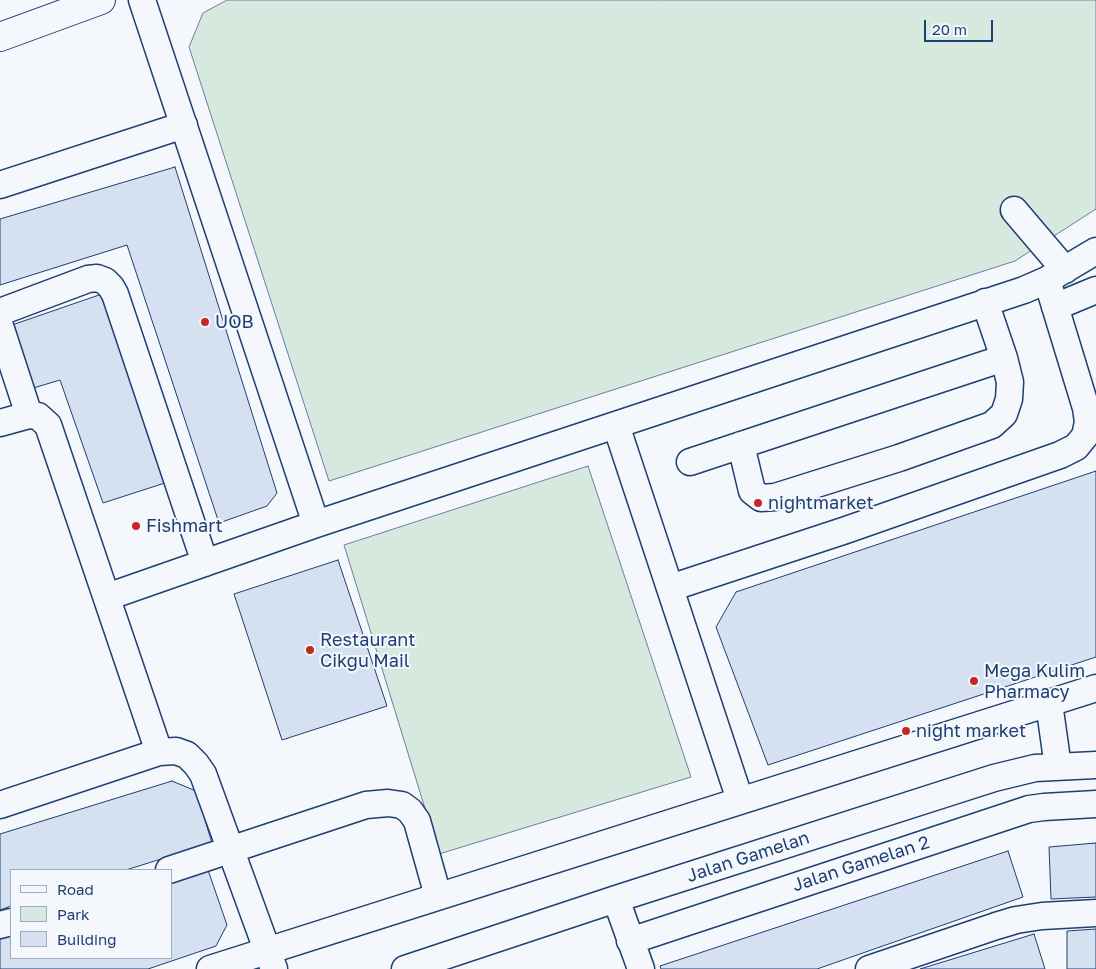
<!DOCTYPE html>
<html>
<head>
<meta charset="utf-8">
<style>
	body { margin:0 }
	#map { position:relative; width:1096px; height:969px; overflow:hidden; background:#f4f7fb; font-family:"Golos Text",sans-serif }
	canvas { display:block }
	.legend { position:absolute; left:10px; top:869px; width:162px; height:90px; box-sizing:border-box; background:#f4f7fb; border:1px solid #9eadc5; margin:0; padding:6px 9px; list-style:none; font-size:15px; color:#1d3f73 }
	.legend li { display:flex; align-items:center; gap:10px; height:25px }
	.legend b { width:25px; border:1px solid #9eadc5 }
	.scale { position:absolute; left:924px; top:20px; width:69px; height:22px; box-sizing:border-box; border:2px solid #1d3f73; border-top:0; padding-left:6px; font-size:15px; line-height:18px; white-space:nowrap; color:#1d3f73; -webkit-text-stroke:4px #f4f7fb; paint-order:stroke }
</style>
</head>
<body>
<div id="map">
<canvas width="1096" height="969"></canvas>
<ul class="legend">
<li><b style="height:6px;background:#f4f7fb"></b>Road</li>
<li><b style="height:14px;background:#d7e8df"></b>Park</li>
<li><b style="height:14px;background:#d5e0f0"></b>Building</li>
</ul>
<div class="scale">20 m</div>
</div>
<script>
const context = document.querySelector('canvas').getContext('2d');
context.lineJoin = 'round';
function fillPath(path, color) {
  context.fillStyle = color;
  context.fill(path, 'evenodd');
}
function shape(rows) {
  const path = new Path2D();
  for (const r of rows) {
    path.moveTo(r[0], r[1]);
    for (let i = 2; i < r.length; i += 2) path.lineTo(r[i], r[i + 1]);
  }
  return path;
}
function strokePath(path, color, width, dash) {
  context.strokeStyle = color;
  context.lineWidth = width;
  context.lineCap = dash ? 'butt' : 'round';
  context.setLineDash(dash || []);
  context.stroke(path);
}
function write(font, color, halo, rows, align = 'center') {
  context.font = font + ' "Golos Text",sans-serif';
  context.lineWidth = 4;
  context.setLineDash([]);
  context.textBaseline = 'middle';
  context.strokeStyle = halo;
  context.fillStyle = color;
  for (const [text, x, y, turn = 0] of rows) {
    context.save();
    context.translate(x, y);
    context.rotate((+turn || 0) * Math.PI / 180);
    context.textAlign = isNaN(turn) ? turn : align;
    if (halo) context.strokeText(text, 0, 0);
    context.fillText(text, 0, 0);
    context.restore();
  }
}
const green = shape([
	[227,0,1096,0,1096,209,1015,261,329,481,189,47,203,13,227,0],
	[588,466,691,777,439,854,344,545,588,466]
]);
const building = shape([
	[175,167,277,493,267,506,219,523,127,245,0,285,0,219,175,167],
	[102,294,168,482,103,503,60,380,30,389,9,326,102,294],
	[1096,471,1096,657,768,765,716,627,736,592,1096,471],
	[338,560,387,706,282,740,234,594,338,560],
	[172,781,196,791,212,843,126,870,11,870,11,906,0,910,0,834,172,781],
	[1096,843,1096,897,1051,899,1049,847,1096,843],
	[1008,851,1023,897,817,969,661,969,660,966,1008,851],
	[208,870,227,925,216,946,148,969,0,969,0,937,11,933,11,958,171,958,171,881,208,870],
	[1096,929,1096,969,1067,969,1067,931,1096,929],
	[1034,934,1045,969,920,969,1034,934]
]);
const minor = shape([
	[142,0,316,524],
	[0,185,184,125],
	[1014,210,1065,270],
	[1055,307,1096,290],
	[0,312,88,279,97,278,105,281,111,287,115,294,205,563],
	[0,326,29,415],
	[0,423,29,415,38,416,48,425,159,752],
	[616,425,740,800],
	[741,445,752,491,761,498,775,497,899,458,992,425,1004,414,1009,399,1010,382,1004,358,985,302],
	[690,462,1004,358],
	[670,588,846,530,1060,455,1076,447,1085,436,1088,422,1086,408,1047,280],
	[107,597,316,524,1024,290,1047,280,1096,251],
	[1049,703,1058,767],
	[0,805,159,752,176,751,187,755,196,764,203,774,274,969],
	[169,870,366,805,388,803,402,805,410,811,417,821,438,896],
	[616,899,641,969],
	[0,925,11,922],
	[630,941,1029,809,1044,807,1096,804],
	[210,969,1096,688],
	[405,969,616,899,994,778,1035,768,1096,765],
	[869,969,996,926,1016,920,1042,916,1096,913]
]);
const major = shape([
	[0,37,101,0]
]);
const markers = [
	[205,322,5,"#c62828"],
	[758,503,5,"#c62828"],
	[136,526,5,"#c62828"],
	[310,650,5,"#c62828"],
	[974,681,5,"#c62828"],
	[906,731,5,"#c62828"]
];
const poiNames = [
	["UOB",215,322],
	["nightmarket",768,503],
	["Fishmart",146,526],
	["Restaurant",320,640],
	["Cikgu Mail",320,661],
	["Mega Kulim",984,671],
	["Pharmacy",984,692],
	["night market",916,731]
];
const streetNames = [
	["Jalan Gamelan",748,857,-18],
	["Jalan Gamelan 2",861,864,-18]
];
fillPath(green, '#d7e8df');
strokePath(green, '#687fa3', 1);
fillPath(building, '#d5e0f0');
strokePath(building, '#1d3f73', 1);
strokePath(minor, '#1d3f73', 29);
strokePath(major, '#1d3f73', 30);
strokePath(minor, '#f4f7fb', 26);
strokePath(major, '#f4f7fb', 28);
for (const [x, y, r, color] of markers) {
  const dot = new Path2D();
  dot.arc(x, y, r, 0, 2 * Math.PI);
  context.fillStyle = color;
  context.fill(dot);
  strokePath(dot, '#f4f7fb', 2);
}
write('18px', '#1d3f73', '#f4f7fb', poiNames, 'left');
write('18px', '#1d3f73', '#f4f7fb', streetNames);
</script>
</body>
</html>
